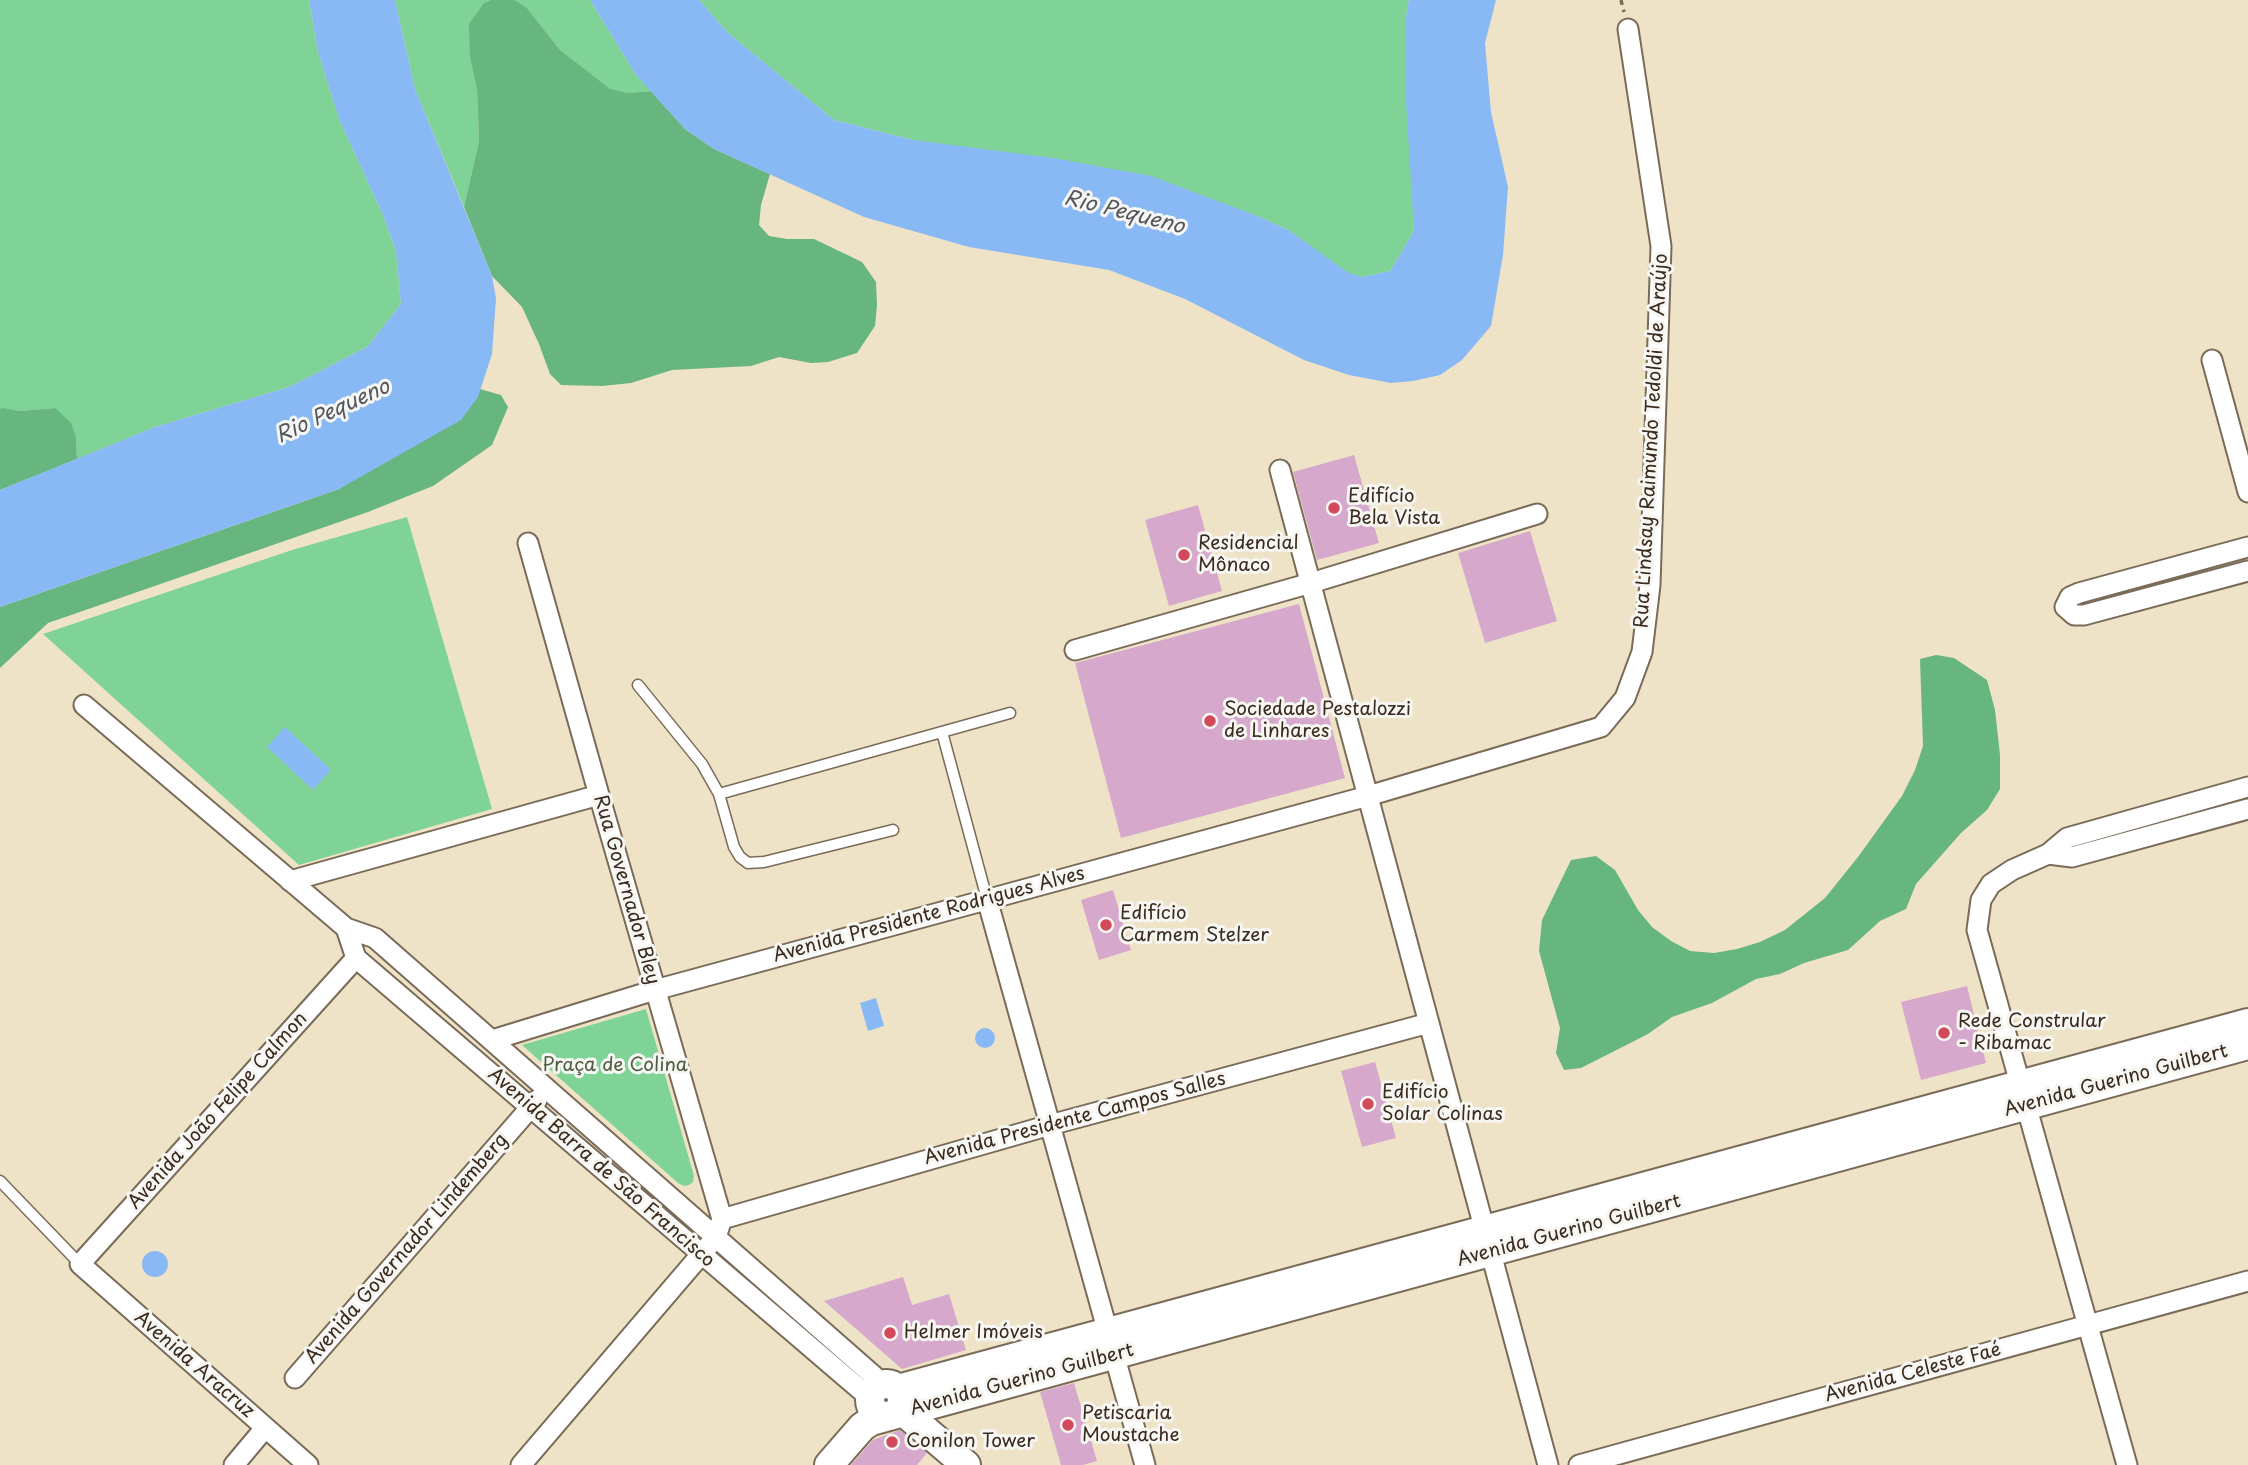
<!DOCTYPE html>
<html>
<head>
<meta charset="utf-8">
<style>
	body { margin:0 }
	canvas { display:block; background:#eee3c7 }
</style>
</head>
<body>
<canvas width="2248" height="1465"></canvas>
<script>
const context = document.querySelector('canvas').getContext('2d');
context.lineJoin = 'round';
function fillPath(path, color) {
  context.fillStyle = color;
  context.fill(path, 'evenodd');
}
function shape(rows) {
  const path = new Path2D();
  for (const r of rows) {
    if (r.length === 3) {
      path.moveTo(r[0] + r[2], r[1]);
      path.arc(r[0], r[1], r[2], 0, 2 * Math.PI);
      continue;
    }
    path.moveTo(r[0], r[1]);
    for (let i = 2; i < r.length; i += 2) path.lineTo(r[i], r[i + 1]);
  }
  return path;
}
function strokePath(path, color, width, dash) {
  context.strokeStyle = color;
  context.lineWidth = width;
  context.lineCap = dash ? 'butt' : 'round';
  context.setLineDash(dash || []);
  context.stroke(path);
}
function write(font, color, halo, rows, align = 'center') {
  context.font = font + ' "Playpen Sans",sans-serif';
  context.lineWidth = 6;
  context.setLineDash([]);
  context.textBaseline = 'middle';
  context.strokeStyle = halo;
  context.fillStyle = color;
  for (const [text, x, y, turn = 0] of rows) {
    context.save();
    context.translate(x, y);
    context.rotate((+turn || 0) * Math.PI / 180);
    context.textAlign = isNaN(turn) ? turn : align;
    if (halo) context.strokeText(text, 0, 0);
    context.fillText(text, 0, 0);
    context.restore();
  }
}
const green = shape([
	[0,0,309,0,318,52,339,119,383,215,396,251,401,304,367,347,289,387,155,427,77,459,76,437,55,408,20,411,0,409],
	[395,0,491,0,484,3,477,89,479,141,464,207,415,89],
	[515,0,590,0,636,75,651,91,628,93,610,90,560,50,527,8],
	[699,0,1409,0,1406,16,1414,231,1390,271,1362,277,1347,273,1290,231,1260,217,1213,201,913,140,834,120,727,32],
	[407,517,492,809,299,865,43,634,292,550],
	[646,1009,694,1176,693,1182,689,1185,684,1186,678,1183,522,1045]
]);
const forest = shape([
	[491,0,515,0,527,8,560,50,610,89,628,93,651,91,685,129,714,149,770,174,761,205,759,225,769,236,787,239,814,239,862,262,876,282,877,305,875,326,857,353,828,362,811,363,779,357,751,366,672,370,631,383,602,386,561,385,550,374,539,344,522,307,492,276,464,207,479,141,477,89,470,57,469,24,484,3],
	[480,389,501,395,508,407,492,445,433,486,368,512,48,623,0,668,0,607,339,489],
	[2,408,20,411,55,408,71,423,76,437,77,459,0,490,0,409],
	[1936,655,1954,658,1987,680,1995,710,2000,755,2000,789,1987,810,1961,833,1916,884,1906,909,1880,921,1848,950,1804,963,1780,974,1756,979,1712,1003,1672,1017,1648,1034,1581,1068,1564,1070,1556,1053,1560,1028,1539,951,1542,920,1571,860,1596,856,1615,870,1638,910,1652,927,1671,941,1690,951,1714,953,1737,949,1760,942,1785,930,1825,898,1858,857,1902,796,1915,770,1923,746,1920,659]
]);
const water = shape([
	[309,0,395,0,415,89,492,276,496,298,492,354,478,397,461,420,339,489,0,607,0,490,155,427,289,387,367,347,401,304,396,251,383,215,339,119,318,52],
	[590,0,699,0,727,32,834,120,913,140,1053,158,1151,176,1260,217,1290,231,1347,272,1362,277,1390,271,1414,231,1405,86,1406,16,1409,0,1496,0,1485,43,1491,112,1508,187,1503,255,1491,326,1462,360,1440,375,1413,381,1391,383,1349,375,1304,360,1185,299,1109,270,969,247,864,217,714,149,685,129,636,75],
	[285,727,331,770,313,790,267,747],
	[876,998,884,1026,868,1031,860,1003],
	[985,1038,10],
	[155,1264,13]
]);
const building = shape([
	[1354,455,1379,543,1317,560,1293,472],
	[1198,505,1222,591,1169,606,1145,520],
	[1530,531,1557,621,1485,643,1458,553],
	[1299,604,1345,778,1121,838,1075,663],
	[1113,890,1131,950,1099,960,1081,900],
	[1967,986,1986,1063,1921,1080,1901,1002],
	[1375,1062,1396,1138,1362,1147,1341,1071],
	[903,1277,912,1305,949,1294,966,1350,902,1369,824,1301],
	[1074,1383,1097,1461,1083,1465,1061,1465,1040,1392],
	[900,1430,927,1453,917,1465,851,1465,873,1440]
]);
const path = shape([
	[1621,0,1624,12]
]);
const lane = shape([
	[638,685,702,764,719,794,734,847,740,857,748,863,764,862,893,830],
	[942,732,987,899],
	[719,794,1010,713],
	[0,1181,80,1264]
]);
const street = shape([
	[2212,360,2248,492],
	[1280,470,1548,1465],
	[2248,547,2079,593,2070,597,2065,607,2074,615,2084,615,2248,571],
	[1075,650,1311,583,1537,514],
	[84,705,346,928,375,938,883,1384],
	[2048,854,2072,857,2248,809],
	[290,881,599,795],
	[987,899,1145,1465],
	[346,928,356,958,870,1398],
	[492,1040,655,990,1368,796,1601,727,1625,698,1642,652,1650,585,1661,246,1628,29],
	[722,1219,1050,1125,1429,1023],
	[295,1378,537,1100],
	[234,1465,265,1428],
	[308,1465,80,1264,356,958],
	[521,1465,716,1237,722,1219,599,795,528,543],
	[1579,1465,2248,1281],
	[2127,1465,1977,930,1981,900,1991,884,2012,870,2048,854,2067,838,2248,787]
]);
const secondary = shape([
	[886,1400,16],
	[898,1389,2248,1023],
	[904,1412,966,1465],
	[829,1465,862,1427,871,1421,2248,1045]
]);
const markers = [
	[1334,508,7,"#d1495b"],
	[1184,555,7,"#d1495b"],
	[1210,721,7,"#d1495b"],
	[1106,925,7,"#d1495b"],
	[1944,1033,7,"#d1495b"],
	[1368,1104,7,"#d1495b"],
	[890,1333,7,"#d1495b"],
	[1068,1425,7,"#d1495b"],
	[892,1442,7,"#d1495b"]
];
const streetNames = [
	["Rua Lindsay Raimundo Tedoldi de Araújo",1652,441,-87],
	["Rua Governador Bley",626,890,74],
	["Avenida Presidente Rodrigues Alves",929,915,-15],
	["Avenida Guerino Guilbert",2116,1081,-15],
	["Avenida João Felipe Calmon",218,1111,-48],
	["Avenida Presidente Campos Salles",1075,1119,-15],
	["Avenida Barra de São Francisco",601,1168,41],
	["Avenida Guerino Guilbert",1569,1231,-15],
	["Avenida Governador Lindemberg",407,1249,-49],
	["Avenida Aracruz",194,1365,41],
	["Avenida Celeste Faé",1913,1373,-15],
	["Avenida Guerino Guilbert",1022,1380,-15]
];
const poiNames = [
	["Edifício",1348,497],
	["Bela Vista",1348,519],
	["Residencial",1198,544],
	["Mônaco",1198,566],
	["Sociedade Pestalozzi",1224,710],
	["de Linhares",1224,732],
	["Edifício",1120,914],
	["Carmem Stelzer",1120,936],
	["Rede Constrular",1958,1022],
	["- Ribamac",1958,1044],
	["Edifício",1382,1093],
	["Solar Colinas",1382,1115],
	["Helmer Imóveis",904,1333],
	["Petiscaria",1082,1414],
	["Moustache",1082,1436],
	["Conilon Tower",906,1442]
];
const parkNames = [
	["Praça de Colina",615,1066]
];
const waterNames = [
	["Rio Pequeno",1124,213,14],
	["Rio Pequeno",333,412,-25]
];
fillPath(green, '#7fd396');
fillPath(forest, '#67b57f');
fillPath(water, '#89b9f4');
fillPath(building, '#d6a8cc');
strokePath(lane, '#7a6b59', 13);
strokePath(street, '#7a6b59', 23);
strokePath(secondary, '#7a6b59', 32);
strokePath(path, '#7a6b59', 3.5, [5, 5]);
strokePath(lane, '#fff', 10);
strokePath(street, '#fff', 19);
strokePath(secondary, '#fff', 28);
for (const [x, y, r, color] of markers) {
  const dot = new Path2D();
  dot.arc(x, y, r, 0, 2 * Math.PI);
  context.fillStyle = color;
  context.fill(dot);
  strokePath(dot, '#f6f6f2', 2.5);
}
write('19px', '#3b2a1e', '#f6f6f2', streetNames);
write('19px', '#3b2a1e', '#f6f6f2', poiNames, 'left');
write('19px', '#4f5d42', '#f6f6f2', parkNames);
write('italic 21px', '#52555e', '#f6f6f2', waterNames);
</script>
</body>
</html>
